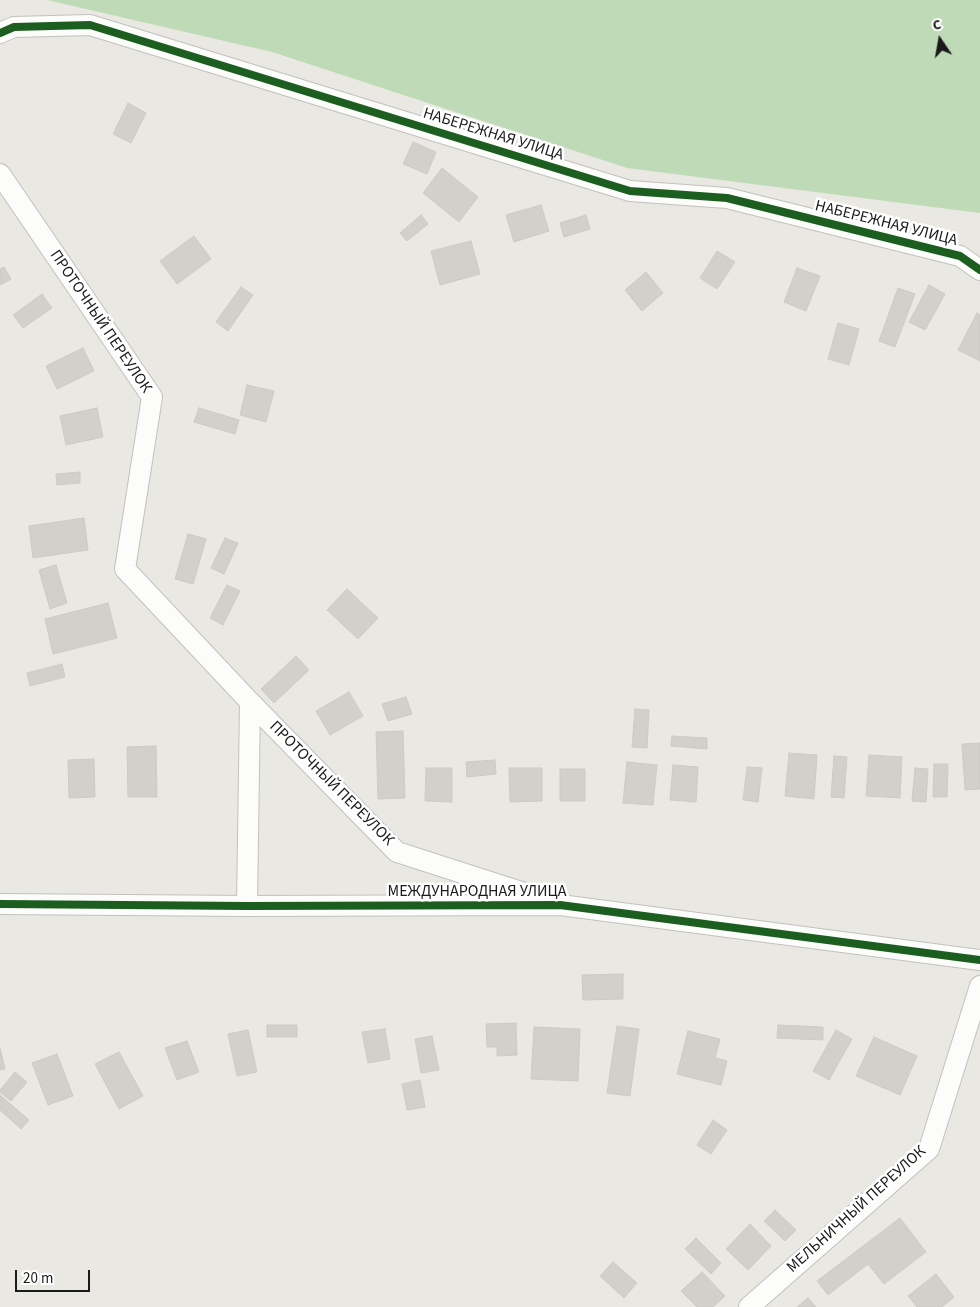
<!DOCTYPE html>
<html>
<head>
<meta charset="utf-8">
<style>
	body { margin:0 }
	#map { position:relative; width:980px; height:1307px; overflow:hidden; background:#eae8e2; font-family:"Source Sans 3",sans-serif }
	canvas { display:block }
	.north { position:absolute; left:915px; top:15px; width:50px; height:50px; -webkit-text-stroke:4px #fff; paint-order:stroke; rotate:348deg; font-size:14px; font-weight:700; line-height:20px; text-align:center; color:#1a1a1a }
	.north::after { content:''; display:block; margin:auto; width:18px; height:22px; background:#1a1a1a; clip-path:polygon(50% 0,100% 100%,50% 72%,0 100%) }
	.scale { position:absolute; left:15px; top:1270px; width:75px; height:22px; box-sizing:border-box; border:2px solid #1a1a1a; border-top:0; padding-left:6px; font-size:15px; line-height:18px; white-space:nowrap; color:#1a1a1a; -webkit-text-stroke:4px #fff; paint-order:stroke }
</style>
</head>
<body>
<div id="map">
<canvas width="980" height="1307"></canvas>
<div class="north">С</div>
<div class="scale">20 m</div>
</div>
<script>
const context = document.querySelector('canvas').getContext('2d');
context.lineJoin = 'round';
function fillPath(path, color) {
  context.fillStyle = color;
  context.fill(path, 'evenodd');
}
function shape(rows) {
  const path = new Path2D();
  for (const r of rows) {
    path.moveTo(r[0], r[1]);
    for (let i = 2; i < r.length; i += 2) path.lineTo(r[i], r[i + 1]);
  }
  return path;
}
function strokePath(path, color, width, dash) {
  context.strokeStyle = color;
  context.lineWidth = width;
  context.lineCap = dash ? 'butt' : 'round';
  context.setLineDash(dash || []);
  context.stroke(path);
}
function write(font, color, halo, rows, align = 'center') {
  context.font = font + ' "Source Sans 3",sans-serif';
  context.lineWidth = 5;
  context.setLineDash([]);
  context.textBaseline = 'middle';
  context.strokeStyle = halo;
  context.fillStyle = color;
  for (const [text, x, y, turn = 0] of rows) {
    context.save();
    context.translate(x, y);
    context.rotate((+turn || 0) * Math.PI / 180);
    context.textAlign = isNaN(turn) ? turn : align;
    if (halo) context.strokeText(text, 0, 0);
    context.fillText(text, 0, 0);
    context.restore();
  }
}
const forest = shape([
	[47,0,980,0,980,213,627,168,272,52]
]);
const building = shape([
	[128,103,146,113,131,143,113,134,128,103],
	[413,142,436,152,427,174,403,164,413,142],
	[442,168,478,197,459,222,423,193,442,168],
	[541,205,549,231,514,242,506,215,541,205],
	[421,215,428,224,407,241,400,233,421,215],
	[586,215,590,229,564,237,560,223,586,215],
	[194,236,211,259,177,284,160,261,194,236],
	[471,241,480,274,440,285,431,251,471,241],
	[717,251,735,262,717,289,700,278,717,251],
	[4,267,11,279,0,285,0,269,4,267],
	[797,268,820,276,806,311,784,302,797,268],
	[646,272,663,293,642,311,625,290,646,272],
	[929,285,945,294,925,330,909,322,929,285],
	[241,287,253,295,228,331,216,322,241,287],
	[898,288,915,294,895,347,879,341,898,288],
	[42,294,52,308,23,328,13,315,42,294],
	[977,313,980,315,980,361,958,350,977,313],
	[838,323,859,329,849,365,828,359,838,323],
	[83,348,94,371,57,389,46,366,83,348],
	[247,385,274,391,266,422,240,415,247,385],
	[97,408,103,437,66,445,60,416,97,408],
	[199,408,239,420,235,434,194,422,199,408],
	[80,472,80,483,57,485,56,474,80,472],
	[84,518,88,550,33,558,29,526,84,518],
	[188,534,206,539,193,584,175,579,188,534],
	[225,538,238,543,224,574,211,568,225,538],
	[56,565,67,603,50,609,39,570,56,565],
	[227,585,240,591,223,625,210,618,227,585],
	[347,589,378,618,358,639,327,610,347,589],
	[108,603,117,638,53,654,45,619,108,603],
	[296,656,309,670,274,703,261,689,296,656],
	[62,664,65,677,30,686,27,673,62,664],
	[349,692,363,716,330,735,316,711,349,692],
	[406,697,412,714,388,721,382,704,406,697],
	[635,709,649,710,647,748,632,747,635,709],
	[403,731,405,798,378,799,376,732,403,731],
	[672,736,707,738,707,749,671,746,672,736],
	[980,743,980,789,965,790,962,744,980,743],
	[156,746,157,797,128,797,127,747,156,746],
	[789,753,817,755,814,799,785,796,789,753],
	[869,755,902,757,900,798,866,796,869,755],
	[834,756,847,757,844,798,831,797,834,756],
	[94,759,95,797,69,798,68,760,94,759],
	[495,760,496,774,467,777,466,762,495,760],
	[627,762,657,765,653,805,623,803,627,762],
	[934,764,948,764,947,797,933,797,934,764],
	[673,765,698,767,696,802,670,800,673,765],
	[747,767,762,768,758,802,743,800,747,767],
	[426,768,452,768,452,802,425,801,426,768],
	[509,768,542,768,542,801,510,802,509,768],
	[915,768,928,769,926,802,912,801,915,768],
	[560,769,585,769,585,801,560,801,560,769],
	[623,974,623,999,583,1000,582,975,623,974],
	[516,1023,517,1055,497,1056,497,1047,487,1047,486,1024,516,1023],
	[267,1025,297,1025,297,1037,267,1037,267,1025],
	[778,1025,823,1027,823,1040,777,1038,778,1025],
	[617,1026,639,1029,630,1096,607,1093,617,1026],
	[534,1027,580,1029,578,1081,531,1079,534,1027],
	[385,1029,390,1059,368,1063,362,1032,385,1029],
	[248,1030,257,1072,237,1076,228,1034,248,1030],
	[836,1030,852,1039,829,1080,813,1071,836,1030],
	[688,1031,720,1039,715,1058,727,1061,721,1085,677,1074,688,1031],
	[432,1036,439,1070,421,1073,415,1039,432,1036],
	[874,1037,917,1056,900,1095,856,1076,874,1037],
	[187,1041,199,1072,177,1080,165,1048,187,1041],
	[0,1048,5,1069,0,1070,0,1048],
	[119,1052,143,1096,119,1109,95,1064,119,1052],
	[57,1054,73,1096,48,1105,32,1063,57,1054],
	[15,1072,27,1082,11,1101,0,1092,0,1090,15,1072],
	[420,1080,425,1107,407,1110,402,1084,420,1080],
	[0,1095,29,1120,21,1129,0,1110,0,1095],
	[713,1120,727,1130,711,1154,697,1145,713,1120],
	[775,1210,796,1230,785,1241,764,1221,775,1210],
	[900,1218,926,1252,884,1284,868,1264,828,1295,817,1281,900,1218],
	[750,1224,771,1246,748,1270,726,1249,750,1224],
	[696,1238,721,1263,711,1274,685,1249,696,1238],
	[613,1262,637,1283,624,1298,600,1276,613,1262],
	[702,1272,725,1296,713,1307,697,1307,681,1291,702,1272],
	[936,1274,954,1297,942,1307,917,1307,908,1296,936,1274],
	[808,1298,816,1307,797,1307,808,1298]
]);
const minor = shape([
	[0,33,14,27,90,25,630,191,727,198,960,256,980,270],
	[0,174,152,397,125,569,250,702,247,906],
	[250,702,397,852,543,899],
	[0,904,247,906,560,905,980,960],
	[749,1307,929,1149,980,986]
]);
const cycleway = shape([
	[0,33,14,27,90,25,630,191,727,198,960,256,980,270],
	[0,904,247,906,560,905,980,960]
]);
const streetNames = [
	["НАБЕРЕЖНАЯ УЛИЦА",493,135,17],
	["НАБЕРЕЖНАЯ УЛИЦА",886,224,14],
	["ПРОТОЧНЫЙ ПЕРЕУЛОК",100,322,56],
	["ПРОТОЧНЫЙ ПЕРЕУЛОК",331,784,45],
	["МЕЖДУНАРОДНАЯ УЛИЦА",477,892],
	["МЕЛЬНИЧНЫЙ ПЕРЕУЛОК",857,1210,-42]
];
fillPath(forest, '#bfdab6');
fillPath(building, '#d2d0cb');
strokePath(building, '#cdcac4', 1);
strokePath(minor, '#c2c1be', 22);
strokePath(minor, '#fcfcfb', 20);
strokePath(cycleway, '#1b5e20', 8);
write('16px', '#1a1a1a', '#fff', streetNames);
</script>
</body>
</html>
